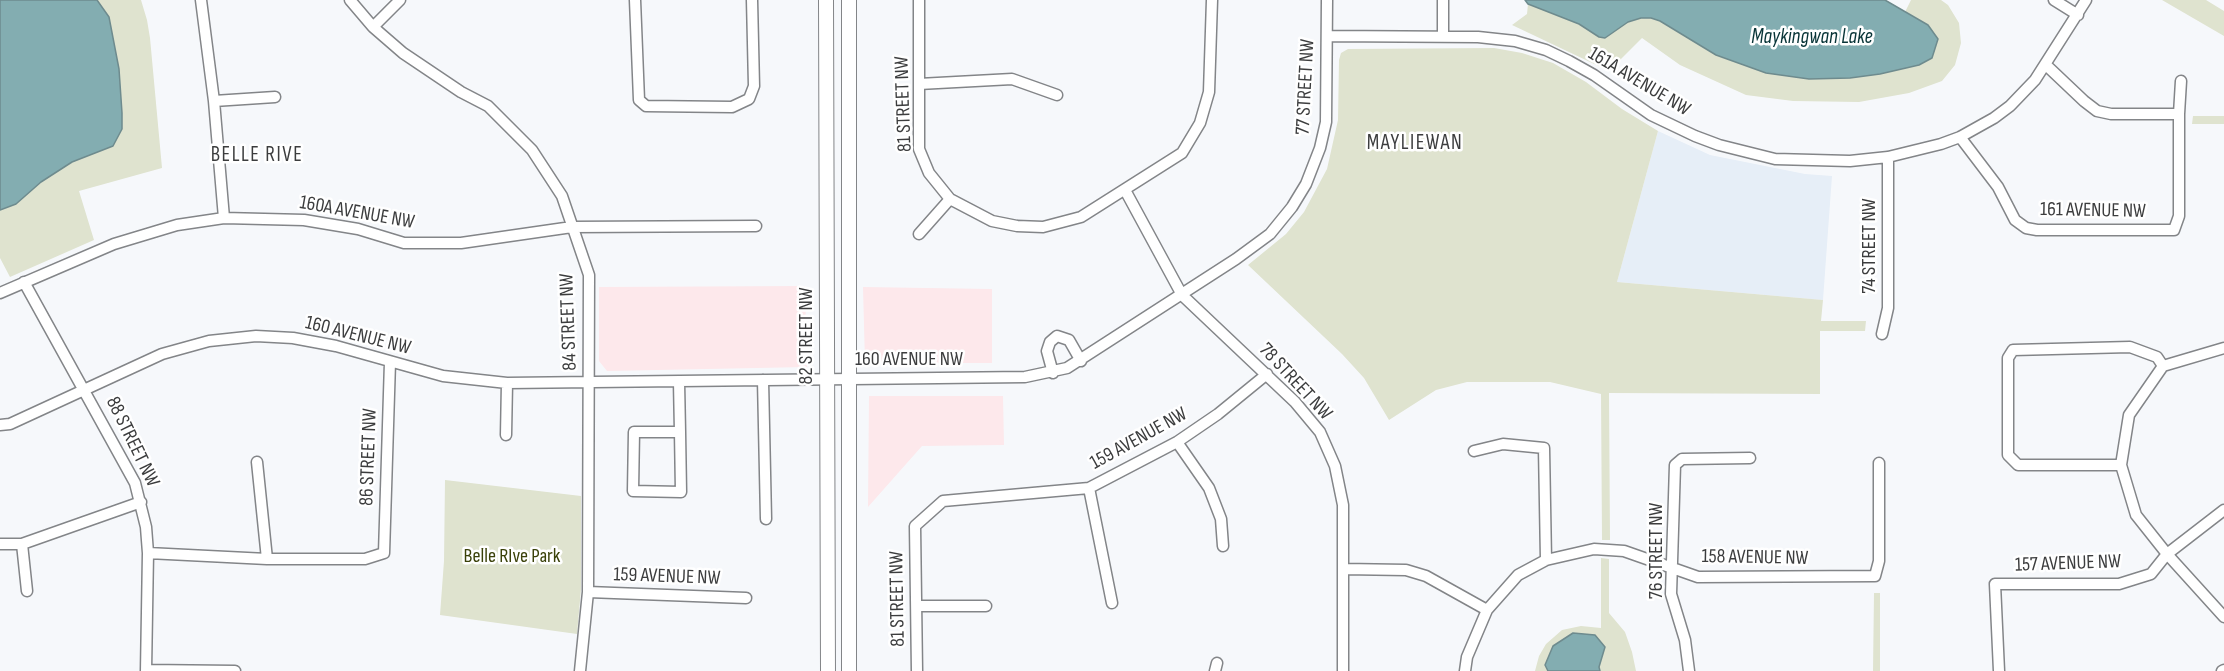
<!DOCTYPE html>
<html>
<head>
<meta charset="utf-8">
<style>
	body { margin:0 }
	canvas { display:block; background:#f6f8fb }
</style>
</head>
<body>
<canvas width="2224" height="671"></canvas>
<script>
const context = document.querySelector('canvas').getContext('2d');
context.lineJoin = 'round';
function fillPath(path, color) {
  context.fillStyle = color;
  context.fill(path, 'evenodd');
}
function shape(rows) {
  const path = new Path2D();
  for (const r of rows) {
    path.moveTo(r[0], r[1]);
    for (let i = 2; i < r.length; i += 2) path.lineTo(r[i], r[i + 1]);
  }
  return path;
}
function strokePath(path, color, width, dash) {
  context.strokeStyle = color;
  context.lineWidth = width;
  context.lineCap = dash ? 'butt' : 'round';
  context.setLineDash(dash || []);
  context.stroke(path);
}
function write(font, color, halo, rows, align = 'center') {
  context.font = font + ' "Sofia Sans Condensed",sans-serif';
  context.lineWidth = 5;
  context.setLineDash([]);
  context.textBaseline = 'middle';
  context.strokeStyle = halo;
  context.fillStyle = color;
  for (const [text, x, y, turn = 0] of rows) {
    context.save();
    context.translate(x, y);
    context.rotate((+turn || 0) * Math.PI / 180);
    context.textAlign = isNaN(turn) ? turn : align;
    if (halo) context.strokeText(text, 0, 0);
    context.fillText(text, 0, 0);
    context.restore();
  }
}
const commercial = shape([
	[805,286,807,367,607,371,599,361,599,287],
	[863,287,992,289,992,363,865,363],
	[869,396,1003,396,1004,445,922,446,868,507]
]);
const built = shape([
	[1658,131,1710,155,1805,174,1832,176,1823,300,1617,282]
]);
const green = shape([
	[97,0,141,0,147,20,150,38,162,168,79,191,94,240,10,277,0,258,0,210,16,204,41,182,72,162,113,146,122,113,109,17],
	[1911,0,1941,0,1948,5,1959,23,1961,43,1955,65,1942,81,1909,93,1859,102,1793,101,1746,95,1680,65,1642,38,1609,71,1512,25,1527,14,1528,4,1597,19,1644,9,1907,51,1905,12],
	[2162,0,2206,0,2224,11,2224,36],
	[1494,48,1522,53,1553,63,1586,82,1622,109,1658,131,1617,282,1823,300,1821,321,1866,321,1865,331,1820,331,1820,394,1609,393,1610,540,1602,540,1601,394,1550,382,1467,382,1436,390,1389,420,1364,378,1342,354,1248,265,1286,234,1304,212,1327,169,1338,120,1339,60,1341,53,1348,49],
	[2193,116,2224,116,2224,124,2192,124],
	[445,480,581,496,581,589,577,634,440,615,444,561],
	[1601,558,1609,559,1609,613,1625,632,1632,652,1636,671,1535,671,1539,656,1546,644,1562,630,1581,626,1601,628],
	[1874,593,1880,593,1880,671,1873,671]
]);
const water = shape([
	[0,0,97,0,109,17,119,69,122,113,122,129,113,146,72,162,41,182,16,204,0,210,0,0],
	[1525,0,1885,0,1928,25,1938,39,1932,58,1919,65,1880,74,1850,78,1809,79,1766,73,1716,55,1660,21,1651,18,1641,18,1628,22,1605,38,1599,37,1579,24,1528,4,1525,0],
	[1573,633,1595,635,1605,647,1599,667,1600,671,1548,671,1545,665,1553,646,1573,633]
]);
const minor = shape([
	[201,0,214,101,224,218],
	[350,0,373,27,403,53,461,92,488,106,532,150,562,196,589,275,588,592,580,671],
	[635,0,639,100,646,106,732,107,749,99,754,86,752,0],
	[919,0,919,149,929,173,950,199,992,221,1017,226,1043,227,1081,217,1182,153,1200,123,1209,92,1212,0],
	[2054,0,2078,15],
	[373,27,400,0],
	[1327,36,1478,37,1515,41,1546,50,1569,61,1594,75,1651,115,1695,136,1719,145,1775,159,1850,161,1888,157,1941,144,1960,137,1994,118,2010,106,2035,80,2086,0],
	[1443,37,1443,0],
	[2046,65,2084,101,2097,111,2111,114,2179,114],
	[919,84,1012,79,1057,95],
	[214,101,275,97],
	[1960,137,1998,187,2015,220,2026,228,2037,230,2174,230,2179,216,2179,114,2181,81],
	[1125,190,1182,295,1295,402,1320,432,1335,466,1343,505,1343,671],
	[919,234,950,199],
	[24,282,135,483,146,527,148,553,146,671],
	[0,293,114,244,177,225,224,218,304,220,358,229,404,243,461,243,572,227,756,226],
	[1882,334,1888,308,1888,157],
	[2163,366,2129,415,2121,465,2136,515,2167,554,2224,617],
	[2163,366,2224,348],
	[1053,373,1047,351,1050,342,1057,336,1069,340,1081,361],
	[763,380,766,519],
	[679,382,680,432,681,492,633,491,634,432,680,432],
	[0,425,10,424,162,354,209,341,256,336,293,338,336,346,443,376,507,383,1025,377,1067,368,1236,259,1270,234,1292,207,1306,184,1320,148,1326,122,1327,0],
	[506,435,507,383],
	[1177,442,1209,488,1221,519,1223,546],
	[1474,451,1503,444,1544,448,1546,560],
	[257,462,267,559],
	[2121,465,2018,465,2008,455,2008,358,2013,350,2130,347,2157,357,2163,366],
	[1089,488,1112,603],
	[0,544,22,544,141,502],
	[22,544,27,591],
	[148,553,267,559,365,559,384,553,390,362],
	[1344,569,1406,570,1426,576,1487,610],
	[588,592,746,598],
	[917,606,986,606],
	[146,670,235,671],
	[917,671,915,526,943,501,1089,488,1177,442,1218,414,1267,374],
	[1215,671,1217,663],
	[1465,671,1467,657,1487,610,1518,575,1546,560,1594,549,1624,551,1698,577,1875,576,1879,561,1879,463],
	[1689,671,1685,640,1671,594,1675,465,1682,459,1750,458],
	[1999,671,1995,584,2119,584,2151,574,2167,554,2224,510],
	[2222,671,2224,670]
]);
const major = shape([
	[826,0,828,671],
	[849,671,849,0]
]);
const streetNames = [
	["161A AVENUE NW",1639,82,31],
	["77 STREET NW",1306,87,-87],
	["81 STREET NW",904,104,-92],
	["161 AVENUE NW",2093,211,1],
	["160A AVENUE NW",357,213,10],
	["74 STREET NW",1870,246,-90],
	["84 STREET NW",569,322,-92],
	["160 AVENUE NW",358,336,14],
	["82 STREET NW",807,336,-90],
	["160 AVENUE NW",909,360],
	["78 STREET NW",1295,382,47],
	["159 AVENUE NW",1139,439,-29],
	["88 STREET NW",132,442,64],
	["86 STREET NW",369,457,-88],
	["76 STREET NW",1657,551,-90],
	["158 AVENUE NW",1755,558,1],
	["157 AVENUE NW",2068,564,-2],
	["159 AVENUE NW",667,577,2],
	["81 STREET NW",898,599,-91]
];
const parkNames = [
	["Belle RIve Park",512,557]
];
const waterNames = [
	["Maykingwan Lake",1812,38]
];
const neighbourhoodNames = [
	["MAYLIEWAN",1415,144],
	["BELLE RIVE",257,156]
];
fillPath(commercial, '#fde8eb');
fillPath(built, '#e6eef7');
fillPath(green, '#dfe3cf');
fillPath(water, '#83adb1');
strokePath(water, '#6e8b8e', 1.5);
strokePath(minor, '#838588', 13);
strokePath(major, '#838588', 16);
strokePath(minor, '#fff', 10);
strokePath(major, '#fff', 14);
write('20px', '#3c3d3e', '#fff', streetNames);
write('20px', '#3a4109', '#fff', parkNames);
write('italic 21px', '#083437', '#fff', waterNames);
context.letterSpacing = '1.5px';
write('21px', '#3c3d3e', '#fff', neighbourhoodNames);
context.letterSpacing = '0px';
</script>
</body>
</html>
